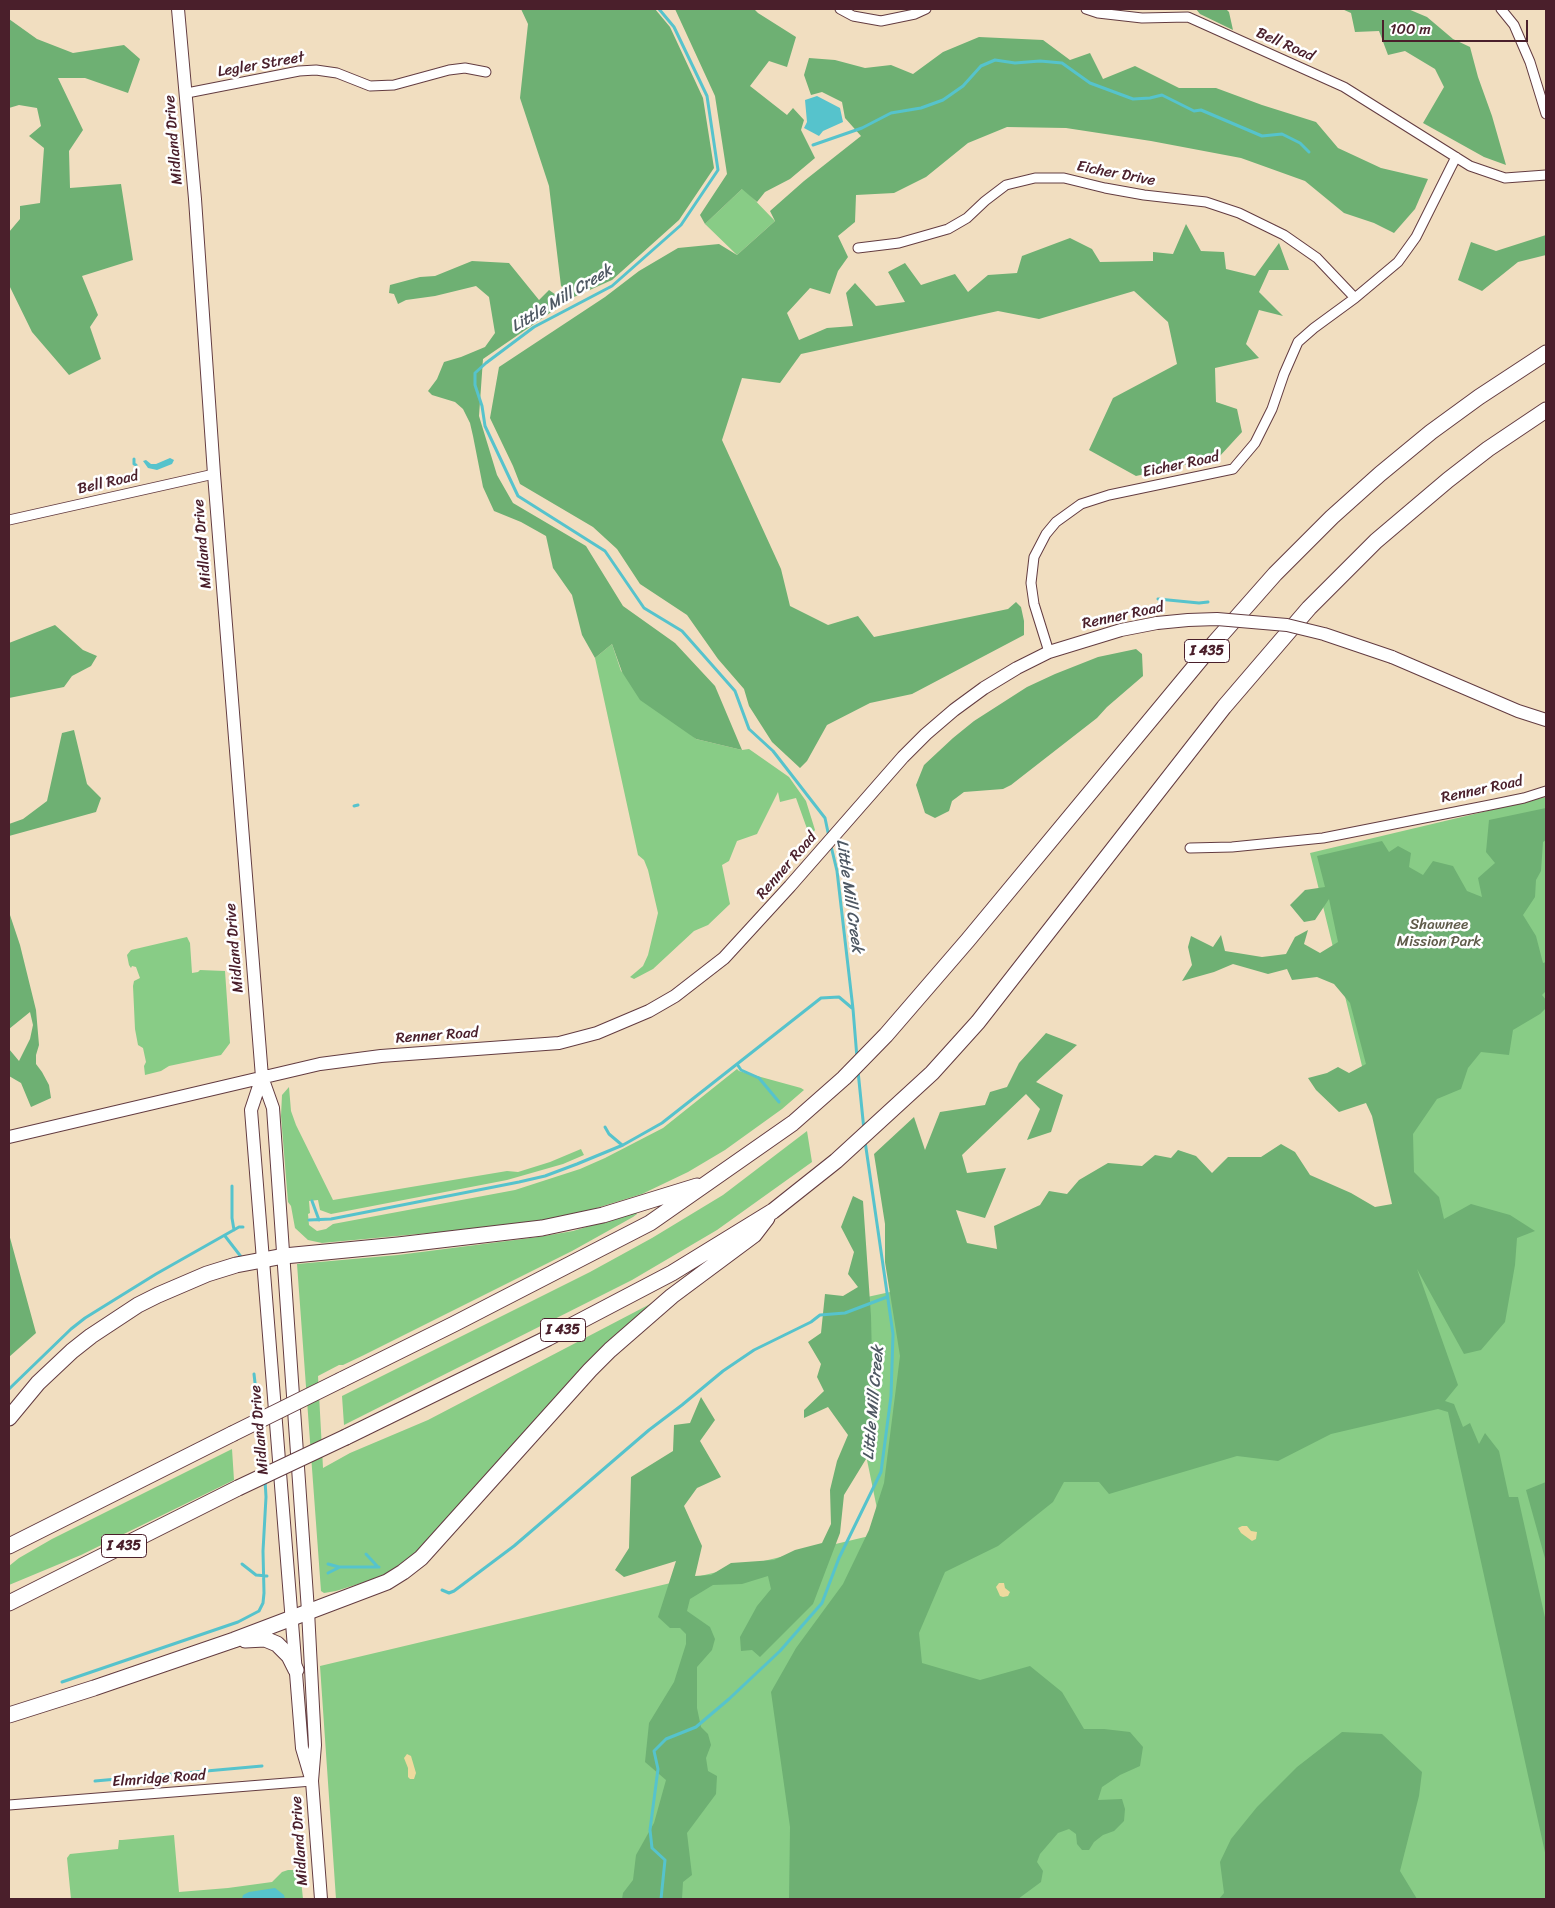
<!DOCTYPE html>
<html>
<head>
<meta charset="utf-8">
<style>
	body { margin:0 }
	#map { position:relative; width:1555px; height:1908px; overflow:hidden; background:#f1dec0; font-family:Sriracha,sans-serif }
	canvas { display:block }
	.frame { position:absolute; inset:0; border:10px solid #4a1f2b; pointer-events:none }
	.scale { position:absolute; left:1382px; top:20px; width:146px; height:22px; box-sizing:border-box; border:2px solid #4a1f2b; border-top:0; padding-left:6px; font-size:15px; line-height:18px; white-space:nowrap; color:#4a1f2b; -webkit-text-stroke:4px #fff; paint-order:stroke }
</style>
</head>
<body>
<div id="map">
<canvas width="1555" height="1908"></canvas>
<div class="frame"></div>
<div class="scale">100 m</div>
</div>
<script>
const context = document.querySelector('canvas').getContext('2d');
context.lineJoin = 'round';
function fillPath(path, color) {
  context.fillStyle = color;
  context.fill(path, 'evenodd');
}
function shape(rows) {
  const path = new Path2D();
  for (const r of rows) {
    path.moveTo(r[0], r[1]);
    for (let i = 2; i < r.length; i += 2) path.lineTo(r[i], r[i + 1]);
  }
  return path;
}
function strokePath(path, color, width, dash) {
  context.strokeStyle = color;
  context.lineWidth = width;
  context.lineCap = dash ? 'butt' : 'round';
  context.setLineDash(dash || []);
  context.stroke(path);
}
function write(font, color, halo, rows, align = 'center') {
  context.font = font + ' Sriracha,sans-serif';
  context.lineWidth = 5;
  context.setLineDash([]);
  context.textBaseline = 'middle';
  context.strokeStyle = halo;
  context.fillStyle = color;
  for (const [text, x, y, turn = 0] of rows) {
    context.save();
    context.translate(x, y);
    context.rotate((+turn || 0) * Math.PI / 180);
    context.textAlign = isNaN(turn) ? turn : align;
    if (halo) context.strokeText(text, 0, 0);
    context.fillText(text, 0, 0);
    context.restore();
  }
}
const green = shape([
	[743,188,775,221,737,255,705,224],
	[612,644,621,671,696,739,742,750,749,749,789,777,806,801,815,830,810,837,796,798,780,802,778,792,757,834,737,841,729,861,722,865,730,904,708,925,694,931,653,969,634,979,630,977,643,966,648,955,658,913,648,870,644,860,638,855,595,658],
	[1546,797,1546,1899,336,1899,320,1666,882,1533,835,1304,982,1272,1403,1234,1310,853],
	[187,937,190,943,192,973,198,972,200,970,225,971,230,1043,221,1055,169,1066,161,1071,145,1075,144,1066,146,1062,143,1048,138,1045,135,1029,133,986,134,981,140,978,136,967,132,966,131,968,129,965,127,955,131,950],
	[737,1069,739,1071,801,1088,804,1090,782,1109,725,1150,688,1172,642,1194,574,1215,515,1225,322,1243,308,1240,295,1228,291,1206,288,1202,281,1116,282,1095,289,1087,291,1111,296,1125,333,1200,507,1171,518,1172,550,1162,581,1149,584,1155,563,1164,507,1180,331,1214,320,1210,318,1200,309,1201,310,1213,308,1214,309,1225,317,1231,326,1229,333,1224,515,1190,580,1169,605,1158,663,1128],
	[807,1131,812,1162,717,1230,632,1280,344,1425,342,1396,590,1272,652,1238,723,1195],
	[636,1212,637,1214,633,1217,572,1251,364,1355,343,1365,339,1365,318,1376,323,1468,350,1453,428,1420,654,1302,411,1557,387,1575,336,1591,324,1593,321,1591,297,1264,398,1255,538,1237,573,1231],
	[232,1449,234,1480,81,1555,9,1585,9,1566,19,1558,52,1539],
	[174,1835,179,1892,228,1888,272,1882,282,1872,288,1870,300,1870,303,1899,71,1899,67,1858,70,1854,118,1849,119,1840,122,1840]
]);
const forest = shape([
	[521,9,655,9,670,27,703,98,714,168,679,220,612,280,574,297,561,286,549,186,520,98,528,24],
	[675,9,754,9,758,13,796,37,787,67,769,61,750,86,787,115,793,108,804,120,801,130,815,158,790,179,765,192,757,202,742,189,705,224,700,215,727,174,715,96],
	[1196,9,1226,9,1229,12,1233,30,1200,14],
	[1342,9,1408,9,1427,17,1453,39,1470,47,1478,77,1492,116,1506,165,1484,157,1423,123,1444,87,1435,69,1405,51,1388,55,1379,31,1355,32,1351,13],
	[9,19,37,39,73,53,124,45,140,59,128,93,85,78,58,78,83,130,69,151,70,188,121,184,133,260,82,276,98,315,90,327,101,359,69,375,32,332,9,285,9,232,20,219,20,206,40,203,44,148,29,136,41,126,37,108,19,105,9,108],
	[979,37,1043,40,1070,60,1090,53,1103,79,1135,66,1179,88,1216,88,1262,105,1316,122,1338,148,1381,168,1428,179,1415,209,1394,233,1374,223,1344,213,1305,181,1241,158,1151,141,1066,128,1007,127,968,143,926,177,894,193,856,195,855,222,838,236,848,257,838,271,830,294,810,288,787,313,799,340,827,328,853,326,846,293,855,283,876,306,905,302,888,272,905,263,921,285,955,274,968,292,988,275,1017,273,1022,256,1070,238,1092,249,1100,262,1153,261,1153,252,1173,254,1186,224,1201,251,1224,252,1226,269,1255,276,1279,243,1289,270,1269,270,1259,292,1283,316,1259,310,1246,344,1259,358,1215,368,1216,402,1237,409,1242,432,1219,457,1136,476,1089,450,1113,398,1177,364,1168,322,1134,291,1039,319,998,311,801,354,780,383,742,378,722,440,781,569,790,606,828,625,858,616,874,637,1008,609,1016,602,1021,607,1024,621,1024,635,912,694,870,703,827,725,807,761,800,768,772,742,749,706,744,689,718,659,687,615,640,584,617,549,593,527,520,484,513,466,490,418,499,367,605,297,639,271,678,248,719,244,737,255,775,221,770,211,804,181,861,136,845,118,842,102,822,92,811,95,804,75,809,58,835,60,865,68,891,65,913,74,943,52],
	[1546,235,1546,255,1518,262,1482,291,1458,280,1471,242,1496,251],
	[472,261,509,263,539,300,549,290,566,302,483,359,479,416,497,475,513,503,586,546,623,606,675,643,715,686,742,750,696,739,640,700,622,672,612,644,595,658,582,635,572,595,553,568,546,536,521,522,494,511,483,487,473,436,470,423,463,409,455,402,432,395,428,391,437,379,444,362,461,357,485,347,495,333,489,297,476,286,435,296,406,300,398,304,394,294,389,293,390,285,420,277,435,276],
	[55,625,83,650,97,656,91,666,72,676,64,687,9,698,9,643],
	[1136,649,1142,654,1143,676,1107,707,1097,718,1011,785,1003,789,964,792,952,801,949,811,935,818,925,813,916,785,924,765,953,738,974,721,1027,687,1055,674,1098,657],
	[74,730,87,784,101,798,96,812,9,836,9,824,23,819,47,801,62,733],
	[1546,808,1546,840,1543,842,1541,871,1536,880,1535,897,1523,915,1536,936,1543,963,1546,962,1546,991,1542,995,1546,1000,1546,1008,1540,1014,1513,1030,1509,1055,1481,1052,1468,1068,1461,1089,1437,1099,1413,1134,1414,1172,1439,1197,1444,1219,1471,1204,1510,1215,1535,1231,1517,1238,1515,1265,1505,1322,1481,1350,1464,1354,1417,1269,1458,1385,1445,1401,1454,1404,1463,1427,1470,1423,1479,1444,1485,1433,1499,1451,1509,1497,1518,1497,1546,1622,1546,1857,1448,1412,1438,1409,1331,1434,1278,1461,1237,1456,1109,1494,1099,1482,1064,1482,1053,1502,998,1546,945,1572,919,1633,922,1663,980,1680,1030,1666,1062,1692,1084,1729,1104,1729,1130,1732,1143,1747,1140,1766,1120,1775,1102,1787,1098,1800,1122,1799,1125,1809,1124,1821,1114,1831,1103,1835,1094,1842,1089,1850,1082,1850,1077,1844,1076,1834,1069,1829,1058,1833,1040,1854,1037,1862,1043,1871,1041,1882,1018,1899,789,1899,790,1827,771,1692,796,1648,843,1584,869,1530,884,1483,900,1356,885,1262,885,1224,874,1154,914,1117,925,1150,940,1112,985,1105,990,1092,1007,1087,1019,1063,1046,1033,1077,1045,1036,1082,1063,1095,1051,1132,1027,1140,1040,1109,1026,1094,962,1155,967,1173,1006,1168,985,1218,956,1210,967,1243,997,1249,994,1226,1040,1205,1049,1191,1067,1194,1079,1180,1108,1163,1142,1166,1155,1155,1171,1158,1178,1150,1196,1156,1212,1173,1228,1157,1261,1157,1281,1144,1295,1152,1310,1175,1351,1193,1375,1207,1392,1204,1372,1116,1366,1103,1339,1112,1316,1090,1308,1078,1327,1073,1338,1067,1349,1073,1366,1064,1350,1003,1334,984,1317,977,1292,980,1287,969,1268,974,1233,964,1214,972,1182,981,1192,965,1188,947,1191,936,1213,947,1221,935,1225,951,1262,957,1286,954,1295,937,1308,930,1304,944,1320,953,1338,942,1329,899,1315,920,1304,922,1290,905,1305,890,1325,887,1317,856,1382,841,1389,852,1398,846,1411,853,1409,867,1423,875,1433,861,1453,866,1467,891,1482,897,1478,878,1495,863,1486,852,1489,820],
	[9,912,20,945,36,1010,39,1045,36,1055,36,1064,42,1072,49,1085,51,1098,31,1107,21,1083,9,1076,9,1049,19,1061,30,1039,33,1025,30,1012,9,1029],
	[853,1196,863,1201,871,1316,874,1446,844,1495,840,1533,813,1604,760,1657,752,1650,741,1651,740,1637,757,1606,771,1589,768,1576,742,1584,713,1585,690,1599,687,1611,710,1627,715,1639,712,1650,697,1667,697,1708,701,1727,708,1734,711,1745,706,1758,708,1771,717,1776,716,1794,687,1833,692,1875,683,1882,682,1899,622,1899,623,1893,633,1880,636,1855,654,1823,666,1780,645,1762,649,1723,674,1682,686,1644,686,1634,680,1628,670,1628,658,1617,676,1561,624,1577,615,1570,629,1548,631,1477,673,1451,674,1425,690,1423,701,1397,715,1420,700,1441,721,1477,697,1488,684,1506,702,1546,695,1576,711,1575,731,1563,774,1560,795,1550,822,1543,831,1524,830,1490,837,1461,848,1435,828,1407,804,1418,804,1410,824,1391,817,1377,821,1364,808,1342,821,1333,825,1294,843,1296,858,1287,848,1274,854,1252,841,1227],
	[9,1234,36,1333,9,1357],
	[1546,1482,1546,1562,1526,1490],
	[1342,1732,1382,1734,1422,1772,1419,1796,1400,1871,1417,1899,1219,1899,1224,1893,1220,1862,1231,1839,1257,1807,1297,1767]
]);
const sand = shape([
	[1242,1526,1247,1526,1251,1531,1257,1532,1256,1539,1252,1541,1241,1533,1238,1528],
	[999,1583,1004,1583,1005,1588,1010,1592,1008,1596,1003,1597,1000,1596,996,1587],
	[407,1754,411,1756,416,1773,414,1779,410,1779,408,1777,408,1768,404,1758]
]);
const water = shape([
	[817,96,840,108,843,122,823,131,819,136,804,128,807,122,805,100],
	[170,458,174,460,172,464,157,470,148,468,143,461,146,460,151,464,156,464],
	[275,1888,284,1895,285,1899,242,1899,243,1895,249,1892]
]);
const stream = shape([
	[659,9,674,27,707,96,718,170,681,225,612,286,534,327,486,363,475,373,475,385,482,406,485,426,518,496,605,551,644,608,682,631,735,691,749,729,773,751,825,818,829,837],
	[813,145,862,128,891,113,921,108,943,100,963,86,981,66,995,60,1015,63,1040,61,1062,63,1090,83,1133,99,1150,98,1162,95,1194,111,1201,110,1262,136,1282,134,1300,143,1309,152],
	[134,459,134,464,136,465],
	[1158,599,1199,603,1208,602],
	[354,806,358,805],
	[831,846,837,871,853,1009,857,1058],
	[737,1064,741,1070,759,1078,779,1102],
	[858,1071,864,1130],
	[605,1127,609,1134,622,1145],
	[232,1186,232,1218,234,1230],
	[312,1201,319,1220],
	[309,1220,331,1219,519,1182,545,1176,577,1164,623,1145,662,1123,821,998,839,997,852,1008],
	[225,1236,242,1258],
	[254,1374,259,1417],
	[9,1389,71,1329,85,1318,156,1274,239,1227,243,1227],
	[260,1425,264,1471],
	[366,1554,377,1566],
	[242,1564,256,1575,267,1576],
	[328,1564,339,1567],
	[328,1573,340,1567,379,1567],
	[442,1590,449,1593,454,1591,514,1546,649,1430,682,1405,723,1371,754,1350,811,1322,820,1315,845,1313,887,1297],
	[62,1682,238,1622,259,1611,263,1603,264,1593,263,1551,266,1497,265,1480],
	[95,1781,262,1766],
	[661,1899,665,1860,652,1848,650,1830,658,1769,654,1751,666,1739,696,1727,729,1699,780,1651,822,1603,839,1558,881,1472,891,1396,893,1334,865,1141]
]);
const minor = shape([
	[840,9,853,16,881,21,915,14,926,9],
	[1086,9,1098,13,1142,18,1188,17,1344,87,1470,166,1505,178,1546,175],
	[1501,9,1514,25,1530,62,1546,114],
	[187,93,299,71,316,70,337,73,370,86,394,85,449,70,465,68,486,72],
	[858,248,899,243,948,229,967,218,985,201,1006,185,1035,178,1064,178,1105,188,1144,195,1206,202,1239,213,1284,235,1317,258,1355,298],
	[9,520,214,474],
	[1049,652,1034,604,1031,583,1034,557,1046,534,1056,522,1081,504,1109,495,1233,469,1255,443,1272,409,1284,374,1298,342,1314,328,1355,298,1398,262,1416,237,1456,157],
	[1190,848,1232,847,1323,838,1490,805,1524,798,1546,791],
	[9,1805,312,1781]
]);
const secondary = shape([
	[178,9,195,199,214,474,262,1077,273,1108,308,1611,315,1745,312,1781,321,1899],
	[1392,657,1518,711,1546,720],
	[262,1077,251,1110,302,1748,310,1775],
	[9,1137,320,1064,381,1056,559,1043,597,1033,649,1011,675,996,724,958,790,886,903,757,926,734,954,710,984,688,1017,668,1049,652,1121,630,1157,623]
]);
const motorway = shape([
	[341,1380,454,1324,650,1223,793,1123,844,1078,886,1035,968,940,1215,642,1275,574,1332,517,1380,474,1431,432,1479,397,1546,353],
	[9,1418,38,1383,72,1351,91,1336,138,1305,158,1295,207,1274,236,1265,284,1256,398,1245,542,1228,603,1215,697,1186],
	[346,1437,548,1338,672,1273,773,1211,836,1161,932,1073,978,1022,1224,707,1309,608,1376,541,1448,480,1488,449,1546,410],
	[9,1546,232,1434],
	[9,1603,238,1488],
	[245,1640,265,1639,277,1644,289,1656,296,1670],
	[9,1715,94,1688,234,1640,387,1582,403,1572,421,1558,590,1370,610,1350,672,1296,754,1235,767,1218]
]);
const secondaryBridge = shape([
	[1157,623,1188,620,1217,619,1287,625,1324,634,1392,657]
]);
const motorwayBridge = shape([
	[232,1434,341,1380],
	[238,1488,346,1437]
]);
const shields = [
	[1207,651,45],
	[563,1330,45],
	[124,1546,45]
];
const shieldNames = [
	["I 435",1207,651],
	["I 435",563,1330],
	["I 435",124,1546]
];
const streetNames = [
	["Bell Road",1285,45,24],
	["Legler Street",261,65,-10],
	["Midland Drive",174,140,-95],
	["Eicher Drive",1116,174,11],
	["Eicher Road",1181,465,-12],
	["Bell Road",108,483,-13],
	["Midland Drive",203,544,-95],
	["Renner Road",1123,616,-12],
	["Renner Road",1482,790,-12],
	["Renner Road",787,866,-49],
	["Midland Drive",235,948,-95],
	["Renner Road",437,1036,-4],
	["Midland Drive",260,1430,-95],
	["Elmridge Road",159,1779,-4],
	["Midland Drive",300,1841,-94]
];
const parkNames = [
	["Shawnee",1439,925],
	["Mission Park",1439,942]
];
const waterNames = [
	["Little Mill Creek",562,299,-31],
	["Little Mill Creek",849,896,82],
	["Little Mill Creek",874,1403,-85]
];
fillPath(green, '#88cc86');
fillPath(forest, '#6eb073');
fillPath(sand, '#eeda9e');
fillPath(water, '#56c3cc');
strokePath(stream, '#56c3cc', 3);
strokePath(minor, '#633c41', 11);
strokePath(secondary, '#633c41', 14);
strokePath(motorway, '#633c41', 17);
strokePath(minor, '#fff', 9);
strokePath(secondary, '#fff', 12);
strokePath(motorway, '#fff', 15);
strokePath(secondaryBridge, '#633c41', 14, []);
strokePath(motorwayBridge, '#633c41', 17, []);
strokePath(secondaryBridge, '#fff', 12);
strokePath(motorwayBridge, '#fff', 15);
for (const [x, y, w] of shields) {
  const box = new Path2D();
  box.roundRect(x - w / 2, y - 11.5, w, 23, 4);
  context.fillStyle = '#fff';
  context.fill(box);
  strokePath(box, '#4a1f2b', 1);
}
write('bold 14px', '#4a1f2b', null, shieldNames);
write('15px', '#4a1f2b', '#fff', streetNames);
write('15px', '#605c4b', '#fff', parkNames);
write('italic 16px', '#4e5863', '#fff', waterNames);
</script>
</body>
</html>
